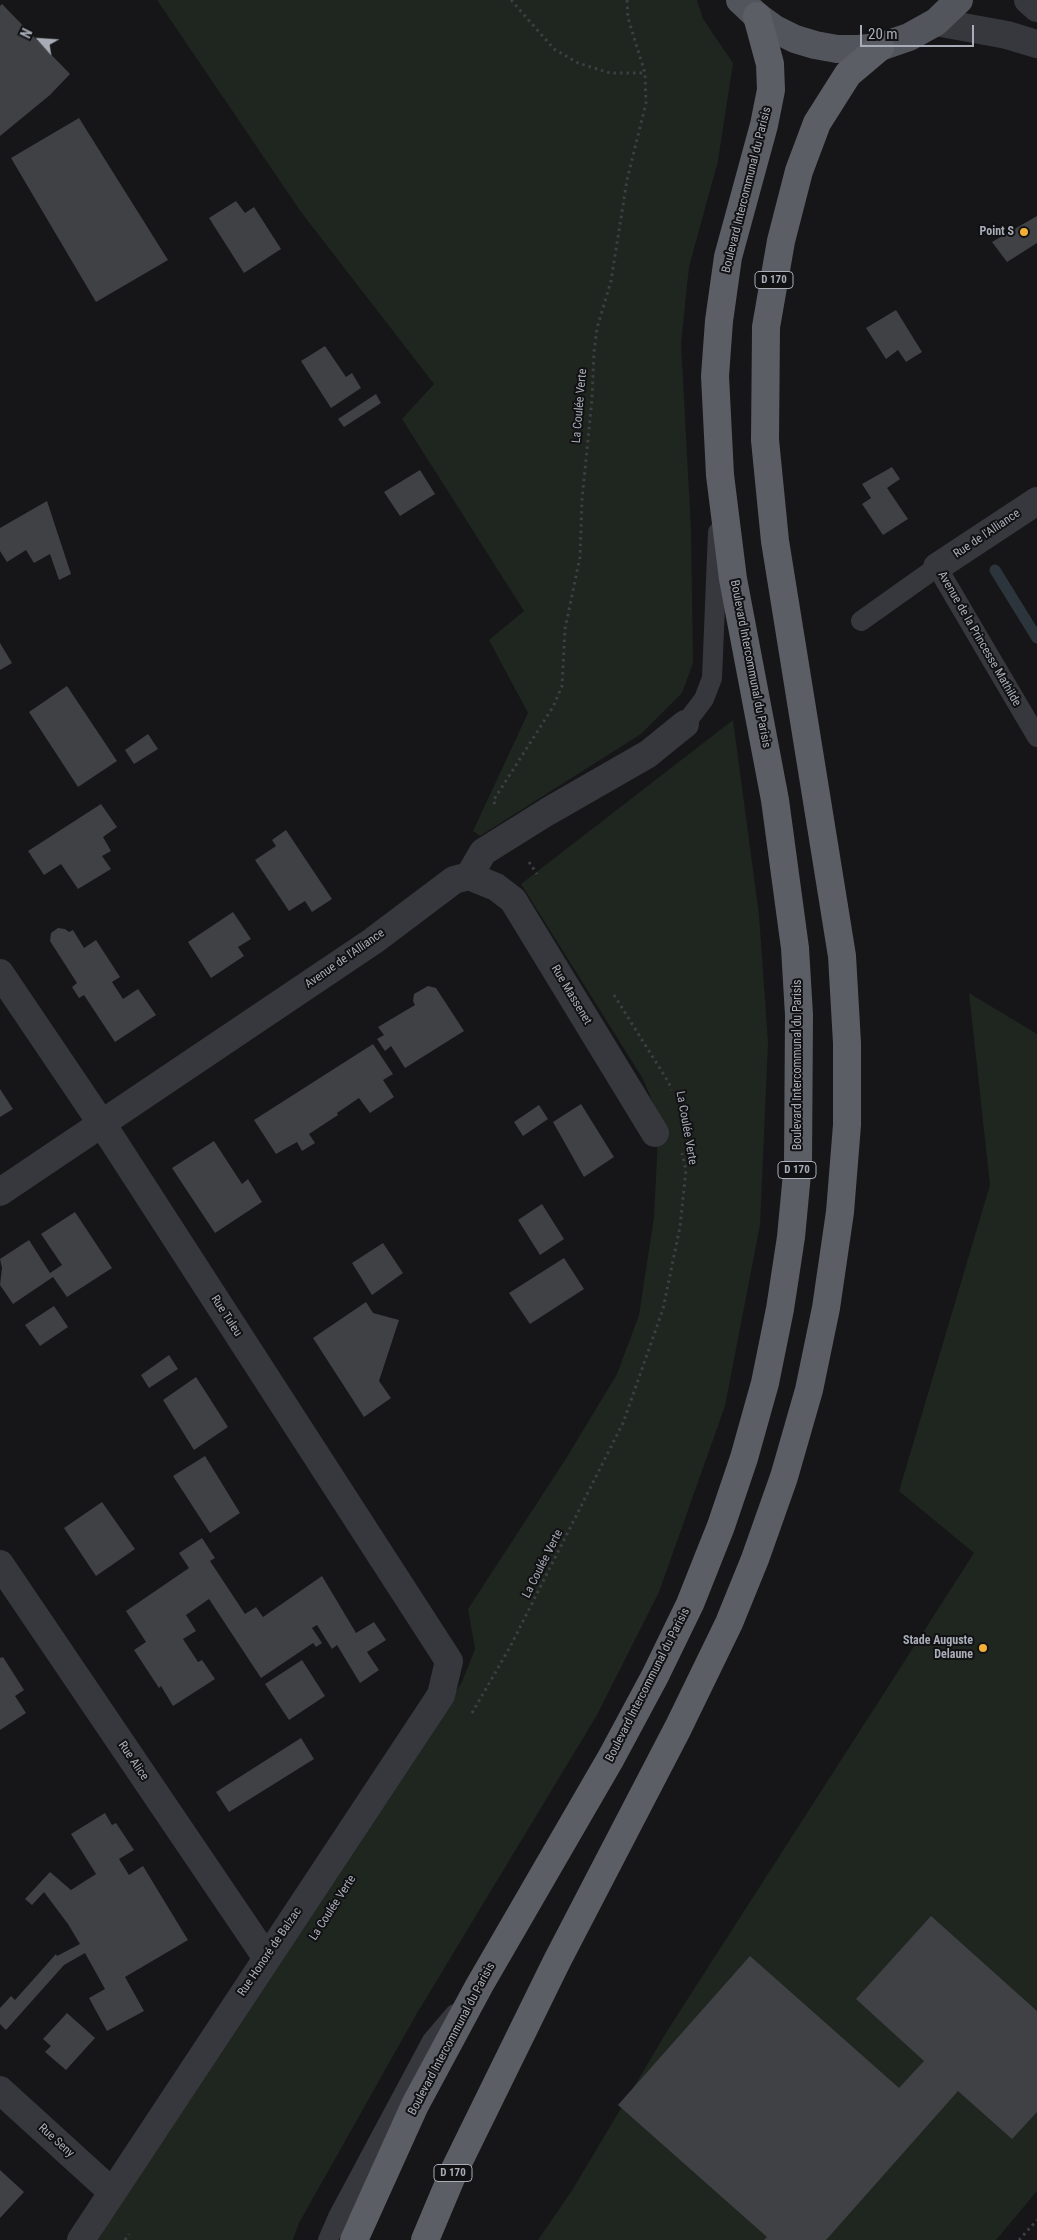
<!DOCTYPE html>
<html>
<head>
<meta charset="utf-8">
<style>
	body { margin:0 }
	#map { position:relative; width:1037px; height:2240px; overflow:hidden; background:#161618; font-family:"Roboto Condensed",sans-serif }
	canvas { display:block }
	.north { position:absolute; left:15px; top:15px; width:50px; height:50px; -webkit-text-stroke:4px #111113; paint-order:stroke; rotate:296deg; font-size:14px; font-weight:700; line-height:20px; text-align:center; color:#a8adb8 }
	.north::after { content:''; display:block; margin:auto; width:18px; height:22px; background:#a8adb8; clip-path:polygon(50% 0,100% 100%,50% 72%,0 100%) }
	.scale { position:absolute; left:860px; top:25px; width:114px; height:22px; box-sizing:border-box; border:2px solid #a8adb8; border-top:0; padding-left:6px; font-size:15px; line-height:18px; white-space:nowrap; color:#a8adb8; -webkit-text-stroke:4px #111113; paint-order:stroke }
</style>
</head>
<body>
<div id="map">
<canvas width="1037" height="2240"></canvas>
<div class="north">N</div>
<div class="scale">20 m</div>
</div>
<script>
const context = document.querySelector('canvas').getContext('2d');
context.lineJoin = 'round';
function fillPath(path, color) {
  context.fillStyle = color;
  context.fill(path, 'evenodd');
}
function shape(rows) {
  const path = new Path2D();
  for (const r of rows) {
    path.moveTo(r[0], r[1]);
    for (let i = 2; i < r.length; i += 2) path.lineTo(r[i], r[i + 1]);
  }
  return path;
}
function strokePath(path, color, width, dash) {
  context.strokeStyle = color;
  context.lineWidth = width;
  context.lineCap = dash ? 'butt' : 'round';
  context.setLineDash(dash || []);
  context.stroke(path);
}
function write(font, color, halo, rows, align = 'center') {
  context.font = font + ' "Roboto Condensed",sans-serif';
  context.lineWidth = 4;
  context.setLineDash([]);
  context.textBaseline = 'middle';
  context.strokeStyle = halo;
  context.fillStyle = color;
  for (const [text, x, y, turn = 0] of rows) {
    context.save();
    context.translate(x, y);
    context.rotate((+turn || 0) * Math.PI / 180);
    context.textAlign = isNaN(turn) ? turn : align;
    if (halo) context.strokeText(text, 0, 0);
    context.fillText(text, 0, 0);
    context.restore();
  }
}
const green = shape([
	[157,0,697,0,703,19,733,63,718,161,689,267,681,343,691,529,693,663,682,693,641,734,480,836,473,831,528,713,489,640,524,611,402,419,434,384,301,212],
	[733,720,759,915,768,1043,760,1225,725,1406,659,1592,597,1715,416,2015,299,2223,293,2240,98,2240,260,1988,275,1958,302,1930,462,1682,475,1649,468,1609,567,1457,617,1374,639,1315,654,1217,659,1117,643,1079,521,884],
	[969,993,1037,1034,1037,2191,996,2240,538,2240,571,2192,669,2028,974,1553,899,1491,990,1185]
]);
const stream = shape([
	[995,570,1037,638]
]);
const building = shape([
	[2,4,70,74,50,95,0,136,0,6],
	[79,118,168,260,96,302,11,158],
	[236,201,245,213,254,207,281,249,244,273,209,218],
	[1037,216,1037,243,1007,262,992,242],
	[896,310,922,352,906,362,898,350,886,359,866,328],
	[325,346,346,377,352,373,361,388,331,408,301,361],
	[376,394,381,403,344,427,338,419],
	[892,467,900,479,887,488,908,519,883,535,862,504,871,498,862,484],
	[420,470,435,494,400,516,384,492],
	[47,501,71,574,59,580,50,554,34,563,26,550,7,562,0,551,0,528],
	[0,643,12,663,0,670],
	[67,686,117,761,78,787,29,712],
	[148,734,158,749,134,764,125,750],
	[101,804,117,827,103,837,111,851,102,856,111,869,78,889,61,864,44,875,28,851],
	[286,830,332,899,312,912,305,901,289,911,255,860,276,846,272,840],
	[233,912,251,939,238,947,244,956,211,978,188,942],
	[58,928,65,929,69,932,73,930,84,948,96,940,120,977,112,982,123,999,138,989,156,1015,115,1042,84,995,79,998,72,987,77,983,50,941,51,933],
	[428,986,436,988,464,1031,405,1068,391,1046,385,1051,377,1039,384,1035,378,1027,415,1005,413,1001,414,994],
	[373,1044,393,1074,383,1080,394,1097,370,1113,359,1098,337,1113,338,1115,309,1134,315,1143,302,1151,297,1142,276,1154,254,1120],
	[0,1089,13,1109,0,1117],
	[581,1104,614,1157,584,1177,553,1122],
	[539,1105,548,1119,523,1136,514,1122],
	[214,1141,242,1184,248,1179,262,1202,215,1233,172,1168],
	[542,1204,564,1239,540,1255,518,1220],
	[75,1212,112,1268,67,1297,53,1277,13,1304,0,1285,2,1268,0,1259,29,1240,50,1273,62,1265,41,1234],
	[383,1243,403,1273,372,1295,352,1263],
	[564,1258,584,1289,530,1324,509,1293],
	[366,1302,373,1313,399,1320,379,1381,391,1398,364,1417,313,1338],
	[54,1306,68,1327,40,1346,25,1325],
	[169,1355,178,1369,149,1388,141,1375],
	[196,1377,228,1427,194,1450,163,1400],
	[205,1456,240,1513,210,1533,173,1476],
	[102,1502,135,1549,96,1576,64,1528],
	[202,1538,215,1558,210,1561,245,1614,256,1607,263,1617,322,1576,356,1633,374,1622,386,1640,367,1652,379,1670,360,1683,337,1645,332,1649,317,1625,312,1628,322,1643,316,1647,313,1643,261,1678,209,1599,186,1615,196,1631,183,1639,198,1662,202,1660,215,1679,173,1706,161,1686,159,1688,134,1650,146,1642,126,1611,189,1568,179,1553],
	[3,1657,24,1690,15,1696,26,1713,0,1730,0,1658],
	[302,1660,325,1696,289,1720,265,1684],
	[301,1738,314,1759,229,1812,216,1792],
	[105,1813,112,1825,116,1823,134,1850,119,1859,129,1875,143,1866,188,1940,125,1977,144,2011,107,2031,89,1998,105,1989,85,1953,64,1965,6,2030,0,2024,0,2008,11,1996,15,2000,56,1954,57,1956,80,1944,68,1924,44,1892,32,1905,25,1899,50,1872,71,1890,96,1874,71,1834],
	[931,1916,1037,2011,1037,2112,1012,2139,958,2091,826,2240,764,2240,767,2237,618,2105,750,1956,899,2088,924,2061,856,1999],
	[67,2013,95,2038,66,2070,45,2052,51,2046,43,2039],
	[0,2170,24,2192,0,2218]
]);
const path = shape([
	[511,0,554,49,578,63,610,73,645,73],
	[495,804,493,801,553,707,562,686,565,629,580,557,582,500,592,399,594,352,597,328,611,281,627,180,646,103,645,73,628,18,627,0],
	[529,862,537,874],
	[614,995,669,1083,671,1090],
	[472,1713,510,1647,623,1423,663,1309,680,1227,686,1170,682,1153],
	[125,2240,129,2234],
	[1019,2240,1037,2220]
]);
const service = shape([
	[861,621,937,567,1037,737],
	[685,724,704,699,712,678,718,532],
	[328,2240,338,2217,432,2041,455,2014]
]);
const minor = shape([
	[937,567,1037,501],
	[469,876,496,887,513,900,655,1133],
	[0,973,110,1136,449,1661,441,1695,81,2240],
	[0,1192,373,941,454,880,469,876,483,852,547,812,648,754,685,724],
	[0,1564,266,1957],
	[0,2090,112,2192]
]);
const tertiary = shape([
	[1028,0,1037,8],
	[936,22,1007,35,1037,44]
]);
const primary = shape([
	[740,0,757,16,775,29,795,39,815,45,837,49,858,49,880,47,909,37,936,22,959,0]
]);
const trunk = shape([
	[354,2240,415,2105,479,1986,611,1758,655,1676,690,1604,721,1526,744,1458,765,1383,780,1309,791,1237,798,1163,799,1015,795,948,775,800,733,579,720,475,715,376,719,321,728,257,764,125,771,90,770,64,757,16],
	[425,2240,454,2171,557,1961,678,1728,729,1623,755,1559,784,1477,809,1390,826,1308,840,1212,847,1125,847,1043,842,956,775,541,765,440,766,327,781,241,799,171,817,123,848,74,880,47]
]);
const markers = [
	[1024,232,5,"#f2b134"],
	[983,1648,5,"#f2b134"]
];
const shields = [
	[774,280,38],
	[797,1170,38],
	[453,2173,38]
];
const shieldNames = [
	["D 170",774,280],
	["D 170",797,1170],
	["D 170",453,2173]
];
const streetNames = [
	["Boulevard Intercommunal du Parisis",747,190,-76],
	["La Coulée Verte",580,406,-85],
	["Rue de l'Alliance",987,534,-34],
	["Avenue de la Princesse Mathilde",979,639,60],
	["Boulevard Intercommunal du Parisis",750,664,79],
	["Avenue de l'Alliance",345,959,-35],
	["Rue Massenet",571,995,59],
	["Boulevard Intercommunal du Parisis",798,1065,-90],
	["La Coulée Verte",686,1128,80],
	["Rue Tuleu",226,1316,57],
	["La Coulée Verte",543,1564,-63],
	["Boulevard Intercommunal du Parisis",648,1685,-63],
	["Rue Alice",133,1761,56],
	["La Coulée Verte",333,1908,-57],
	["Rue Honoré de Balzac",270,1952,-56],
	["Boulevard Intercommunal du Parisis",452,2039,-62],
	["Rue Seny",56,2141,42]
];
const poiNames = [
	["Point S",1014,232],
	["Stade Auguste",973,1641],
	["Delaune",973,1655]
];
fillPath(green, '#1e261f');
strokePath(stream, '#2c353c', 11);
fillPath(building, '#404145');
strokePath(path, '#3d3f44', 3, [2.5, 4]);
strokePath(service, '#37383d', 20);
strokePath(minor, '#37383d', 28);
strokePath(tertiary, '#37383d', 28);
strokePath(primary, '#53555c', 28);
strokePath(trunk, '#5b5e65', 28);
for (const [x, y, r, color] of markers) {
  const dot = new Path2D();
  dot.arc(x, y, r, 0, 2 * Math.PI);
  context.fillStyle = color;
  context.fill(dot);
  strokePath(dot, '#111113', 2);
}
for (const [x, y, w] of shields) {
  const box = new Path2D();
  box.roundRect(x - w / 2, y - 8.5, w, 17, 4);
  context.fillStyle = '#111113';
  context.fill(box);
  strokePath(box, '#a8adb8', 1);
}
write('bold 11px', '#a8adb8', null, shieldNames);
write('12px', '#a8adb8', '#111113', streetNames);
write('bold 12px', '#a8adb8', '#111113', poiNames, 'right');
</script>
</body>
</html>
